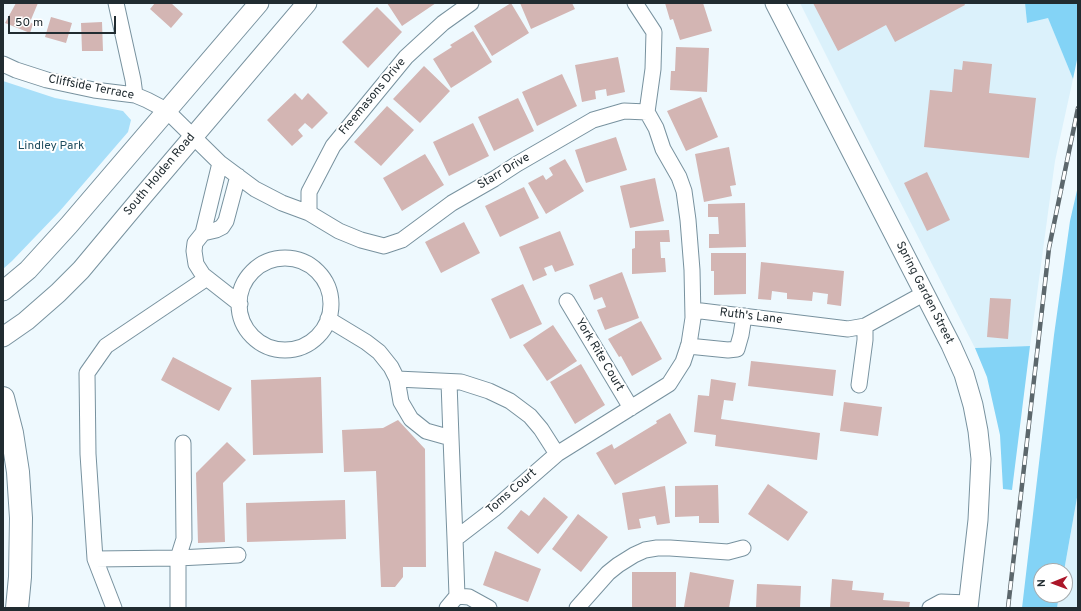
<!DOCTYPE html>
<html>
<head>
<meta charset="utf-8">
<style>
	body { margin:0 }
	#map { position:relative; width:1081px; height:611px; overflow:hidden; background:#eef9fe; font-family:Overpass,sans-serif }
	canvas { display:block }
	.frame { position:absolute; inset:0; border:4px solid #212c31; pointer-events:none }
	.north { position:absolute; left:1033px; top:563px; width:40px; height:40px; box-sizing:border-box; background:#fff; border:1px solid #a6abad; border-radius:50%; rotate:269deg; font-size:11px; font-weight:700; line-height:16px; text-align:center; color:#212c31 }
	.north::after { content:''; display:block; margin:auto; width:14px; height:18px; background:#ab1629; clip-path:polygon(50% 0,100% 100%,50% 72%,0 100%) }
	.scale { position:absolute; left:8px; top:16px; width:108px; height:18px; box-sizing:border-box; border:2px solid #212c31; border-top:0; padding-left:5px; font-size:12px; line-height:14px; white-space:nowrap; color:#212c31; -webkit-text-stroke:3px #fff; paint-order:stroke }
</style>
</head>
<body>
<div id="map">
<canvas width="1081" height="611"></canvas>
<div class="frame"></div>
<div class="north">N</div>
<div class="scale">50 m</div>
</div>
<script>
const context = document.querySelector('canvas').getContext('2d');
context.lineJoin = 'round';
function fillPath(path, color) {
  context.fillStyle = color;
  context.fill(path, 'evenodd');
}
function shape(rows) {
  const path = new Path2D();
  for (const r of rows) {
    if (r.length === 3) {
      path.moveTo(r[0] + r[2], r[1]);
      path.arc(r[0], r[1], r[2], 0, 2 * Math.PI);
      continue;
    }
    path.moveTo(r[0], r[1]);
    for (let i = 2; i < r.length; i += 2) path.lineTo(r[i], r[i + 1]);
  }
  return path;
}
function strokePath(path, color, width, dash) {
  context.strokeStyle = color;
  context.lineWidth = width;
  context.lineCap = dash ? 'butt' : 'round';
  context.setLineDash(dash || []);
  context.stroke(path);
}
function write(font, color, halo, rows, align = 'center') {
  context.font = font + ' Overpass,sans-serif';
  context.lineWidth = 4;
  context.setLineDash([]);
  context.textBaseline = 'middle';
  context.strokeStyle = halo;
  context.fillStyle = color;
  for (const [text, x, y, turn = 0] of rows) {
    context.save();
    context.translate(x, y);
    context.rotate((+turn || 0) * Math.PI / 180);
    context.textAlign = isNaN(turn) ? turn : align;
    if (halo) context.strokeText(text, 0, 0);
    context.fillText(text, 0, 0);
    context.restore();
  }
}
const built = shape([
	[800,3,1025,3,1027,23,1048,17,1073,79,1055,161,1030,346,975,348,870,143],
	[1078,492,1078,608,1057,608,1059,595,1065,595,1065,571,1064,571]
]);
const green = shape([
	[3,81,55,98,123,111,131,120,128,132,59,212,12,261,3,269]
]);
const forest = shape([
	[1025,3,1078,3,1078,55,1073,79,1048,18,1027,23],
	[1078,186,1078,492,1064,571,1041,571,1041,595,1059,595,1057,608,1022,608,1054,335,1070,221],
	[1030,346,1012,490,1003,489,1000,435,987,377,975,348]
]);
const building = shape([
	[16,3,38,3,30,22,33,24,30,33,5,23],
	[155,3,171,3,183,14,171,28,150,9],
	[387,3,436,3,402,26],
	[511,3,529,33,492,56,474,26],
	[520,3,572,3,575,9,531,29],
	[665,3,703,3,712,31,680,40,673,19,670,20],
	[813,3,964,3,965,5,895,42,886,25,838,51],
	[377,7,402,32,368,68,342,42],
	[51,17,72,23,66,43,45,37],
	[102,22,103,51,82,51,81,23],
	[473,31,492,62,451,88,433,59,452,47,450,45],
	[676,47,709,48,707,92,670,90,671,71,675,71],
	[618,57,625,92,607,96,606,89,595,91,596,99,582,102,575,65],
	[963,61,992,64,989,93,1036,98,1029,158,924,147,930,90,952,92,954,69,962,70],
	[424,66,450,91,420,123,393,99],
	[562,74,577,106,537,126,522,92],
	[295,93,302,100,308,93,328,113,312,129,305,123,298,130,303,136,292,146,267,120],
	[701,97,718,137,686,151,667,111],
	[518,98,534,131,494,151,478,117],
	[387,106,414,130,381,166,354,142],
	[473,123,489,156,449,176,433,142],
	[616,137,627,170,586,183,575,150],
	[729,147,736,185,730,186,732,196,704,202,695,154],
	[425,154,444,185,402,211,383,178],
	[565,159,584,191,546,214,528,183,543,175,546,180,553,175,549,168],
	[927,172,950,220,927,231,904,183],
	[655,178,664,221,630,228,620,186],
	[524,187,539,218,500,237,485,206],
	[745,203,746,247,709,248,709,234,719,234,718,217,708,217,708,204],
	[464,222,480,253,441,273,425,242],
	[669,230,670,242,660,242,661,258,665,258,666,272,632,274,632,249,635,248,635,231],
	[560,231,574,265,555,272,552,265,544,268,547,275,533,281,519,247],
	[711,253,746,253,746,294,714,295,714,271,711,271],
	[761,262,844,271,841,306,827,304,828,294,813,292,812,301,787,299,787,293,772,291,771,300,758,299],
	[622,272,639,318,605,330,597,310,606,307,602,297,594,300,589,285],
	[523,284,542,324,510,339,491,299],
	[990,298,1011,299,1008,339,987,337],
	[641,321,662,359,632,376,621,356,619,357,608,339],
	[553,325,577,361,547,381,523,345],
	[173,357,232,388,219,411,161,380],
	[751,361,836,370,833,396,748,386],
	[581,364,605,405,575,424,550,382],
	[321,377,323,453,253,455,251,380],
	[711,379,736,383,733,401,724,400,721,419,820,433,817,460,715,446,716,435,694,432,698,395,709,396],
	[844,402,882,407,878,436,840,431],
	[670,413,687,443,615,485,596,453,612,444,614,449,657,423,656,421],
	[398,420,425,449,426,567,403,567,403,577,395,587,381,587,376,471,344,472,342,430,383,428],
	[227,442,246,460,223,483,225,542,198,543,196,473],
	[768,484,808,512,788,541,748,514],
	[718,485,719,523,699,523,699,516,675,517,675,486],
	[665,486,670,523,657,525,655,516,639,519,641,528,628,530,622,493],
	[544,497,568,517,538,554,507,528,521,510,529,516],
	[345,500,346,539,247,542,246,503],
	[578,514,608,537,581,572,552,549],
	[495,551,541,569,528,602,483,585],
	[632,572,676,572,676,607,632,607],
	[690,572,734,580,729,608,684,607],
	[832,579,853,581,852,590,884,593,883,600,910,602,909,608,830,608],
	[757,584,801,586,800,608,756,608]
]);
const minor = shape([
	[116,3,133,80,135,95],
	[635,3,654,32,653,69,647,112],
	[3,64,16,70,47,80,94,90,135,95,147,100,166,110,220,163,255,189,282,203,309,213,339,231,361,240,384,246,402,240,452,203,494,179,517,164,593,120,624,111,647,112],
	[220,163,203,233,195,243,194,251,196,264,203,275,240,304],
	[309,213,309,192,333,146,406,57,443,23,471,3],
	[203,233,216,230,222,227,226,221,238,176],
	[285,304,46],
	[567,301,631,408],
	[693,310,848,329,865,326,925,293],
	[328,319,366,342,379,352,391,367,397,379,401,402,411,419,426,431,451,438,455,539],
	[688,346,728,350,737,349,741,335,744,316],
	[397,379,461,382,489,391,510,401,530,416,541,429,557,454],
	[449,382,451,438],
	[859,385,865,340,865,326],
	[95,559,178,558,184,539,183,443],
	[457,596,469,597,489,608],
	[114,608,95,559,88,454,87,373,106,346,207,278],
	[178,608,178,558,238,555],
	[447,608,457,596,455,539,494,509,557,454,669,384,683,362,689,344,693,318,692,270,688,220,684,191,679,177,663,149,656,128,647,112],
	[577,608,608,573,618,565,634,555,645,550,657,548,670,548,728,552,743,548],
	[930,608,941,602,969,603]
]);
const major = shape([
	[775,3,951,345,964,374,973,405,978,431,981,459,978,520,968,608],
	[3,291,28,270,69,225,259,3],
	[3,337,26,321,58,293,81,270,142,197,307,3]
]);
const highway = shape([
	[3,398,12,433,18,472,21,518,20,577,17,608]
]);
const rail = shape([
	[1008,608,1049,248,1078,108]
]);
const streetNames = [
	["Cliffside Terrace",91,88,11],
	["Freemasons Drive",373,97,-50],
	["Starr Drive",504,172,-31],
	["South Holden Road",160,175,-50],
	["Spring Garden Street",924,293,63],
	["Ruth's Lane",751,317,7],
	["York Rite Court",599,355,59],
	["Toms Court",512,492,-41]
];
const parkNames = [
	["Lindley Park",51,147]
];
fillPath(built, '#dbf1fb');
fillPath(green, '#a8dff9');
fillPath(forest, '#83d3f6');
fillPath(building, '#d3b5b3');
strokePath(minor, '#78929f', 17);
strokePath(major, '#78929f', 21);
strokePath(highway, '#78929f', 24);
strokePath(minor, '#fff', 15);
strokePath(major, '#fff', 19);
strokePath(highway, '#fff', 22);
strokePath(rail, '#5c676c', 4.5);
strokePath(rail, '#fff', 3, [9]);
write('12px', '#212c31', '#fff', streetNames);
write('12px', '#1f4d5f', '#fff', parkNames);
</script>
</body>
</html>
